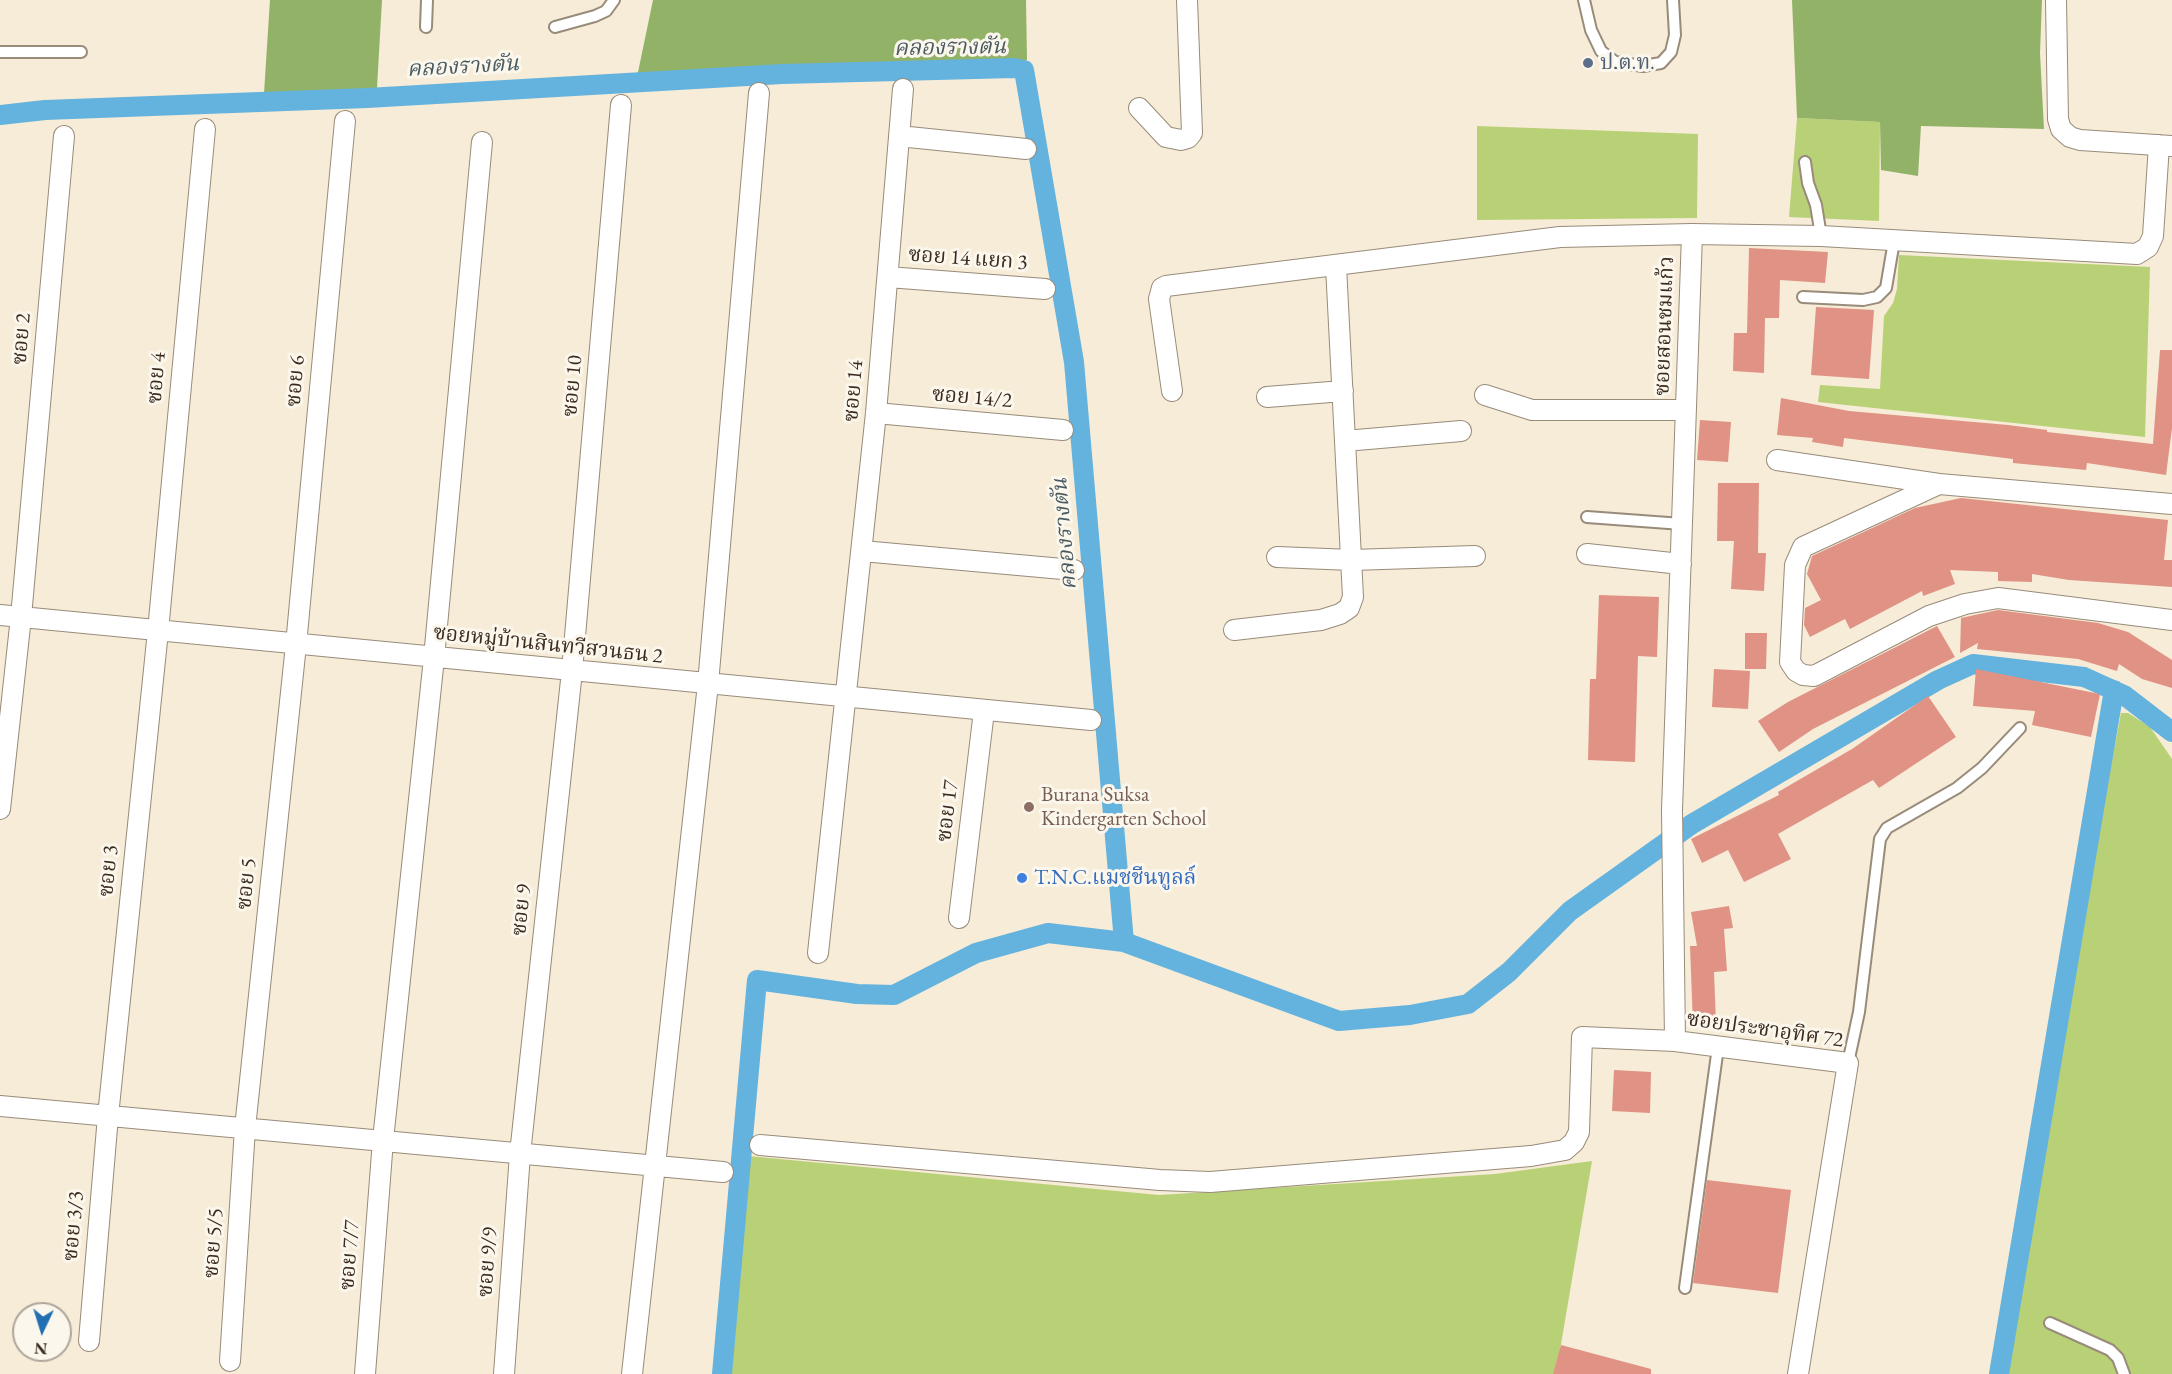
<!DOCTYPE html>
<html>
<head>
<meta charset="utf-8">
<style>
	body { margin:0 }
	#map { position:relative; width:2172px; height:1374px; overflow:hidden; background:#f6ecd7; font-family:"EB Garamond",serif }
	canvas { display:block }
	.north { position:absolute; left:12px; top:1302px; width:60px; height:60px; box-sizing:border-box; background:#fbf7ec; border:2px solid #aea59a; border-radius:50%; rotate:184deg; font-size:16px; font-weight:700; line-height:24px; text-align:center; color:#3b2a1e }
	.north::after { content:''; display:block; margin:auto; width:21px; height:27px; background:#1f6fb2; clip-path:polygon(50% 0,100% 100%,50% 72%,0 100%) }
</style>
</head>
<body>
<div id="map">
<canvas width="2172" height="1374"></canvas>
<div class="north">N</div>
</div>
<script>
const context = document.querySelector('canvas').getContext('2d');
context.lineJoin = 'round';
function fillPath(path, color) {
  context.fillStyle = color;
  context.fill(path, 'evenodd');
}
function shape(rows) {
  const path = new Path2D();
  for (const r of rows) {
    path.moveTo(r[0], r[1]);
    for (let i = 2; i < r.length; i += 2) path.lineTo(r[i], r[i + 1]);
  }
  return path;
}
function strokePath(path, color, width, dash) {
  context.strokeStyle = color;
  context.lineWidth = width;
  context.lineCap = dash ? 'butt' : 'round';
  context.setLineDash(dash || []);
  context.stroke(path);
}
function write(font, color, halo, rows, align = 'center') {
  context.font = font + ' "EB Garamond","Noto Serif Thai",serif';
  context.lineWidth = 6;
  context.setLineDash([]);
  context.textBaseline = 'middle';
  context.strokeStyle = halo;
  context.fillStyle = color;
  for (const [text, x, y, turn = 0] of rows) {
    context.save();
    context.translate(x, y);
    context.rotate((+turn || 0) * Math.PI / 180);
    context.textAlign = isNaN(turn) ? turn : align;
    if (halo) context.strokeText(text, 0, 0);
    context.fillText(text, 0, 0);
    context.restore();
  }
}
const green = shape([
	[1797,118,1880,122,1879,221,1789,217],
	[1477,126,1698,134,1697,218,1477,220],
	[1899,255,2150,267,2145,437,1818,402,1820,385,1880,389,1884,316,1893,303,1897,289],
	[2121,713,2128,713,2150,727,2172,759,2172,1374,2007,1374,2052,1077],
	[748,1156,1159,1195,1495,1174,1592,1161,1556,1374,728,1374]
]);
const forest = shape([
	[270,0,382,0,377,88,264,93],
	[653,0,1026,0,1027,60,761,70,637,77],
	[1792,0,2042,0,2040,53,2044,129,1921,126,1918,176,1881,170,1880,122,1797,118]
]);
const canal = shape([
	[0,115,45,110,367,98,782,74,1014,68,1024,70,1074,362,1124,942],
	[722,1374,757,980,857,994,894,995,976,953,1048,933,1124,942,1339,1021,1410,1015,1468,1004,1509,972,1570,911,1692,824,1938,680,1973,664,2084,677,2124,695,2172,732],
	[1999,1374,2114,690]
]);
const building = shape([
	[1749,248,1828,252,1825,283,1780,280,1779,318,1765,318,1764,373,1733,371,1734,333,1747,333],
	[1816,307,1874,310,1869,379,1811,375],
	[2160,350,2172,350,2172,428,2166,475,2087,463,2086,470,2013,463,2013,459,1844,438,1843,447,1812,442,1813,438,1777,435,1781,398,1849,411,2008,425,2047,430,2047,432,2153,444],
	[1700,420,1731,422,1728,462,1697,460],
	[1718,483,1759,483,1758,553,1766,553,1764,591,1731,589,1734,541,1717,541],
	[1961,498,2168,520,2164,560,2172,560,2172,587,2069,580,2032,574,2032,582,1998,581,1998,572,1950,570,1955,584,1923,596,1922,591,1850,629,1845,619,1810,637,1804,625,1805,608,1821,600,1807,574,1812,556,1915,508],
	[1599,595,1659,597,1657,657,1638,656,1635,762,1588,760,1590,679,1596,679],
	[1998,610,2098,623,2128,632,2172,660,2172,688,2142,679,2119,664,2117,671,2078,659,1977,649,1978,643,1960,653,1961,618],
	[1937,626,1955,657,1813,729,1779,752,1758,721,1788,702],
	[1745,633,1767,633,1766,669,1745,669],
	[1714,669,1750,671,1748,709,1712,707],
	[1976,669,2100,694,2091,737,2032,725,2035,711,1973,706],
	[1928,696,1956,737,1879,788,1873,780,1778,834,1791,859,1744,882,1728,850,1702,863,1691,839,1779,795,1778,792,1852,749],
	[1729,906,1733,928,1724,929,1727,971,1714,972,1716,1023,1693,1025,1690,946,1697,946,1691,912],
	[1614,1070,1651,1072,1650,1113,1612,1111],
	[1707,1180,1791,1190,1778,1293,1693,1283],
	[1561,1345,1651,1369,1651,1374,1553,1374]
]);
const service = shape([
	[1584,0,1591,30,1601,51,1615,62,1643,66,1661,63,1671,52,1675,35,1673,0],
	[426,27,427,0],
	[555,27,595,16,606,11,614,0],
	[0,52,81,52],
	[1805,162,1808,183,1816,205,1821,236],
	[1803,297,1863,300,1877,297,1886,288,1894,241],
	[1587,517,1682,524],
	[1848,1063,1859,1012,1880,839,1887,828,1957,788,1982,768,2020,728],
	[1685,1288,1718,1047],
	[2050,1323,2110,1350,2118,1358,2124,1374]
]);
const minor = shape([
	[2056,0,2058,119,2061,129,2070,137,2080,140,2172,146],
	[1139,108,1166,137,1181,140,1188,138,1192,133,1187,0],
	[899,136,1026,149],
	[888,277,1045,289],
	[1172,391,1159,299,1162,288,1166,286,1560,237,1692,234],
	[1485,395,1532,410,1686,410],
	[1267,397,1343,391],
	[876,413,1063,430],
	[1345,441,1461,431],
	[1777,460,1939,484],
	[2172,504,1939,484,1803,547,1795,565,1790,662,1796,671,1803,675,1814,676,1929,616,1965,604,1998,598,2172,620],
	[862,551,1074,570],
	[1587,554,1681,564],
	[1277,557,1352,560,1475,556],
	[0,615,1091,720],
	[1234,630,1321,620,1340,614,1349,608,1353,597,1336,266],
	[0,809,21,617,64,136],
	[959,918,984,711],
	[818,953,876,413,903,89],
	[0,1106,723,1172],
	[760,1145,1160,1180,1210,1182,1531,1156,1565,1150,1574,1142,1579,1132,1582,1037,1675,1041],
	[89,1341,108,1116,158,631,205,129],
	[230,1361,245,1128,296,645,345,121],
	[365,1374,383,1140,434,658,482,142],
	[504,1374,520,1154,572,671,621,105],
	[632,1374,708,684,759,93],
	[1798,1374,1848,1063,1675,1041,1672,810,1692,234,1821,236,2137,254,2148,247,2153,236,2159,145]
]);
const markers = [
	[1588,63,6,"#5c6f8a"],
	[1029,807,6,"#8d6e63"],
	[1022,878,6,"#3f7fe0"]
];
const serviceNames = [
	["ป.ต.ท.",1600,63]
];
const streetNames = [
	["ซอย 14 แยก 3",968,259,4],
	["ซอยสอนชมแก้ว",1665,326,-88],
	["ซอย 2",22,339,-85],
	["ซอย 4",157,378,-85],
	["ซอย 6",296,381,-85],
	["ซอย 10",573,386,-85],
	["ซอย 14",854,391,-85],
	["ซอย 14/2",972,398,5],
	["ซอยหมู่บ้านสินทวีสวนธน 2",548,645,6],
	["ซอย 17",948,811,-83],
	["ซอย 3",109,871,-84],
	["ซอย 5",247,884,-84],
	["ซอย 9",522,910,-84],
	["ซอยประชาอุทิศ 72",1765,1030,8],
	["ซอย 3/3",74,1226,-85],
	["ซอย 5/5",214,1243,-86],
	["ซอย 7/7",350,1255,-86],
	["ซอย 9/9",488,1262,-86]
];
const educationNames = [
	["Burana Suksa",1041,795],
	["Kindergarten School",1041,819]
];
const shopNames = [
	["T.N.C.แมชชีนทูลล์",1034,878]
];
const waterNames = [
	["คลองรางตัน",950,48,-1],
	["คลองรางตัน",463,67,-3],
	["คลองรางตัน",1065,534,-95]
];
fillPath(green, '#b9d176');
fillPath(forest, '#92b367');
strokePath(canal, '#64b2de', 20);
fillPath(building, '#e09285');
strokePath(service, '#988b7a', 14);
strokePath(minor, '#988b7a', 22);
strokePath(service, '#fff', 10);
strokePath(minor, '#fff', 20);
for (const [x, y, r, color] of markers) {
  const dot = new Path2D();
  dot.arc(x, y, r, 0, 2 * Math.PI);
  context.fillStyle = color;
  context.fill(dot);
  strokePath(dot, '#fbf7ec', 2);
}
write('21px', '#4e5e75', '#fbf7ec', serviceNames, 'left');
write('21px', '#3b2a1e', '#fbf7ec', streetNames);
write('21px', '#785e54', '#fbf7ec', educationNames, 'left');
write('21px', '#366cbe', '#fbf7ec', shopNames, 'left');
write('italic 22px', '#495a61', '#fbf7ec', waterNames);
</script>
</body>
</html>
